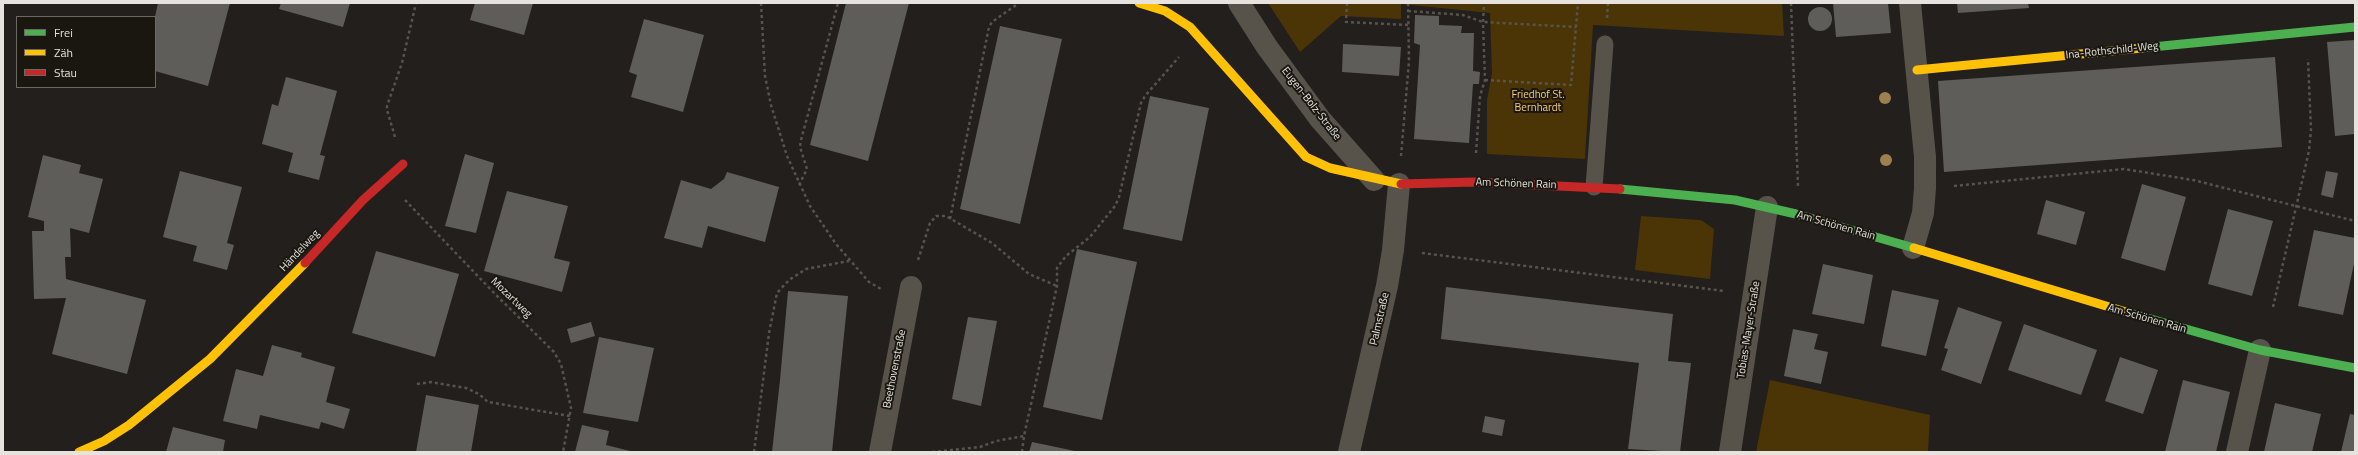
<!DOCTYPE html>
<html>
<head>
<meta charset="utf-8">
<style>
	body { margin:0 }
	#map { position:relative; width:2358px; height:455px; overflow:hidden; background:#221f1c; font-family:"Titillium Web",sans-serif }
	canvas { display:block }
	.frame { position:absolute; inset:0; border:4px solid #e6e3df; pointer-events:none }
	.legend { position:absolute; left:16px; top:16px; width:140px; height:72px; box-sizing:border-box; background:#1a1711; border:1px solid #6c6963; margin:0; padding:5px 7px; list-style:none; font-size:12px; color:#e6e3df }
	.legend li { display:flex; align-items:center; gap:8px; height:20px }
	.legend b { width:20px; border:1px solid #6c6963 }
</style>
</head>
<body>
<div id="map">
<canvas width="2358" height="455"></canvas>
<div class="frame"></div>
<ul class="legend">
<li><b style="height:5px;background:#4caf50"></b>Frei</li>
<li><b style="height:5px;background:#ffc107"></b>Zäh</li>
<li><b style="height:5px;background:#c62828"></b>Stau</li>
</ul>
</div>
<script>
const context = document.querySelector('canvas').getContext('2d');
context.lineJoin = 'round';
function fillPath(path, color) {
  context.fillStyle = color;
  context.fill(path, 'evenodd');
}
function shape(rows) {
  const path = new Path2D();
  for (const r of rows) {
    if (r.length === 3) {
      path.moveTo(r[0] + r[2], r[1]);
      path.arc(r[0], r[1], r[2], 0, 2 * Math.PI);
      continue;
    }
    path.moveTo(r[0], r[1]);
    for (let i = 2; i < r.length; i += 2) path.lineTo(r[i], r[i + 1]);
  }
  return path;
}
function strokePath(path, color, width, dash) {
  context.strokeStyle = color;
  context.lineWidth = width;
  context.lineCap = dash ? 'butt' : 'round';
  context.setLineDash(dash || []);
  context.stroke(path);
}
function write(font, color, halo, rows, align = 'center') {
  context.font = font + ' "Titillium Web",sans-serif';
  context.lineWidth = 4;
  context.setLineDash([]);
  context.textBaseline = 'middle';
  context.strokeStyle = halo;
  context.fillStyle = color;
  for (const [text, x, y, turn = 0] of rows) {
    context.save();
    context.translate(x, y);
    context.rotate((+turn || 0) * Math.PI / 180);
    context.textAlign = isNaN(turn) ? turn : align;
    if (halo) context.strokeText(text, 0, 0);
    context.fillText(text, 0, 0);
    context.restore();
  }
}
const green = shape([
	[1268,3,1782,3,1784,36,1593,25,1585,159,1487,154,1487,100,1492,73,1490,13,1401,4,1401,19,1341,16,1300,52],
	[1641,216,1701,220,1714,229,1710,279,1635,270],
	[1770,380,1930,415,1928,452,1756,452]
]);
const building = shape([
	[158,3,230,3,208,86,155,71,155,17],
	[281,3,350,3,343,27,279,9],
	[475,3,533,3,524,35,470,20],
	[846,3,909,3,868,161,810,145],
	[1833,3,1888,3,1891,33,1836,37],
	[1957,3,2028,3,2029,8,1958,13],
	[1820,19,12],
	[1415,15,1439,16,1439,25,1462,26,1461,33,1474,33,1473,71,1480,72,1479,84,1473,84,1469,143,1414,139,1420,45,1414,43],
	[644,19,704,35,683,112,631,97,637,75,629,72],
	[1000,26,1062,39,1020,224,960,209],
	[2355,40,2355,134,2335,136,2327,42],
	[1343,44,1401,47,1399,76,1342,72],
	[2275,57,2282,147,1944,172,1938,81],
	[286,77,337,91,320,155,325,156,319,180,288,172,293,153,262,144,272,104,278,106],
	[1150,96,1209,108,1182,241,1123,229],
	[465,154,494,163,476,233,445,226],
	[43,155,81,165,79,173,103,179,89,233,70,228,71,257,65,257,66,279,146,300,127,374,52,354,66,298,34,299,32,231,44,231,44,221,28,217],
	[180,171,242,187,227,243,234,245,227,270,193,261,197,246,163,237],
	[2326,171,2338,173,2333,198,2321,195],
	[727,172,779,187,765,242,708,226,702,248,664,238,681,180,711,189,724,179],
	[2142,184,2186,197,2165,271,2121,258],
	[507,191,568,206,554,258,570,262,562,292,484,271],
	[2046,200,2085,212,2076,245,2037,234],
	[2228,209,2273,221,2252,296,2208,284],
	[2314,230,2355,238,2355,259,2343,315,2298,306],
	[1077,249,1137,262,1102,420,1043,407],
	[376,251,459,274,435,357,352,333],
	[1823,264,1873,275,1864,324,1812,314],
	[1446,287,1673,314,1668,361,1691,363,1680,452,1628,449,1639,363,1441,339],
	[1892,290,1939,300,1926,356,1881,346],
	[788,291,848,296,832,452,772,452,780,380],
	[1958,307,2002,322,1981,384,1941,370,1948,349,1944,348],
	[968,317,997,321,981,406,952,399],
	[591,322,595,336,571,343,567,329],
	[2024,324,2097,350,2081,395,2008,370],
	[1793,329,1818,334,1814,349,1828,352,1821,384,1784,376],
	[599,337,654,348,638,422,583,413],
	[272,345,302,353,301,357,335,367,326,402,350,409,344,429,321,422,319,429,260,415,257,429,223,421,236,369,263,376],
	[2120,357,2158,370,2143,414,2105,401],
	[2183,380,2230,392,2216,452,2165,452],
	[426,395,479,405,471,452,416,452],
	[2275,403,2321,414,2312,452,2264,452],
	[2350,414,2355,415,2355,452,2341,452],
	[1485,416,1505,420,1502,436,1482,432],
	[582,425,609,431,606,445,634,452,575,452],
	[173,427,225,440,223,452,166,452],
	[1032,442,1075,451,1075,452,1029,452]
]);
const path = shape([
	[761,3,765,76,771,105,787,156,810,206,836,244,869,282,881,289],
	[1347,3,1346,22,1409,25],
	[1791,3,1798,186],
	[1408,11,1463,15,1483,22,1576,27],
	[1607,18,1608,3],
	[1485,80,1571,85,1578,3],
	[395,137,387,110,387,106,402,63,416,3],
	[1476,153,1480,96,1485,80,1483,22,1484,3],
	[1401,156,1409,61,1408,3],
	[799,185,807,169,800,147,801,140,838,3],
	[1954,186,2124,169,2193,180,2355,221],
	[405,200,495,294,554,352,561,364,571,408,563,452],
	[950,219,989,27,992,22,1019,3],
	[1422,253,1724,291],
	[918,260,930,223,936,216,946,216,992,243,1029,274,1057,286],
	[2273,307,2309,151,2311,130,2308,59],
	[417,384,431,382,466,388,479,394,488,402,570,416],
	[754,452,769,333,777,293,789,280,806,269,849,261],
	[932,452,980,447,996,441,1024,436],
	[1022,452,1024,436,1057,286,1057,268,1066,256,1090,237,1115,206,1119,197,1141,103,1145,96,1179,57]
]);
const lane = shape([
	[1594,187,1605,44]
]);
const street = shape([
	[1239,3,1267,47,1320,119,1374,180],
	[1910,3,1925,157,1925,188,1923,213,1913,248],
	[880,452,911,287],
	[1349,452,1387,286,1393,250,1399,184],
	[1730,452,1767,207],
	[2237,452,2260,350]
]);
const fast = shape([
	[2142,48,2355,27],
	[1620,189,1735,200,1796,214,1914,248],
	[2126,312,2260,350,2355,368]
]);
const slow = shape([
	[1139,3,1165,11,1190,27,1306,157,1330,168,1401,184],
	[1917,70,2142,48],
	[1914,248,2126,312],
	[79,452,104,441,129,425,210,359,305,263]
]);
const jam = shape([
	[1401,184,1474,182,1620,189],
	[305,263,363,200,403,164]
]);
const trees = [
	[1885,98],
	[1886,160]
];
const streetNames = [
	["Ina-Rothschild-Weg",2112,51,-6],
	["Eugen-Bolz-Straße",1311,104,52],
	["Am Schönen Rain",1516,184,2],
	["Am Schönen Rain",1836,226,16],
	["Händelweg",300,251,-47],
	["Mozartweg",511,298,44],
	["Palmstraße",1380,319,-77],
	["Am Schönen Rain",2147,319,16],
	["Tobias-Mayer-Straße",1749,330,-81],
	["Beethovenstraße",895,369,-79]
];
const parkNames = [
	["Friedhof St.",1538,95],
	["Bernhardt",1538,108]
];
fillPath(green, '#4b3507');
fillPath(building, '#5f5d5a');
strokePath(path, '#57534d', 2.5, [3, 3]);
strokePath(lane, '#57524a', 17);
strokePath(street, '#57524a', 22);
strokePath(fast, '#4caf50', 9);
strokePath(slow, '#ffc107', 9);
strokePath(jam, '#c62828', 9);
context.fillStyle = '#9c804f';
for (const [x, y] of trees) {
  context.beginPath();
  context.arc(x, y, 6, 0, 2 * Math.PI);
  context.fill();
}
write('11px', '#e6e3df', '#1a1711', streetNames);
write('11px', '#ffd078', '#1a1711', parkNames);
</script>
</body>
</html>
